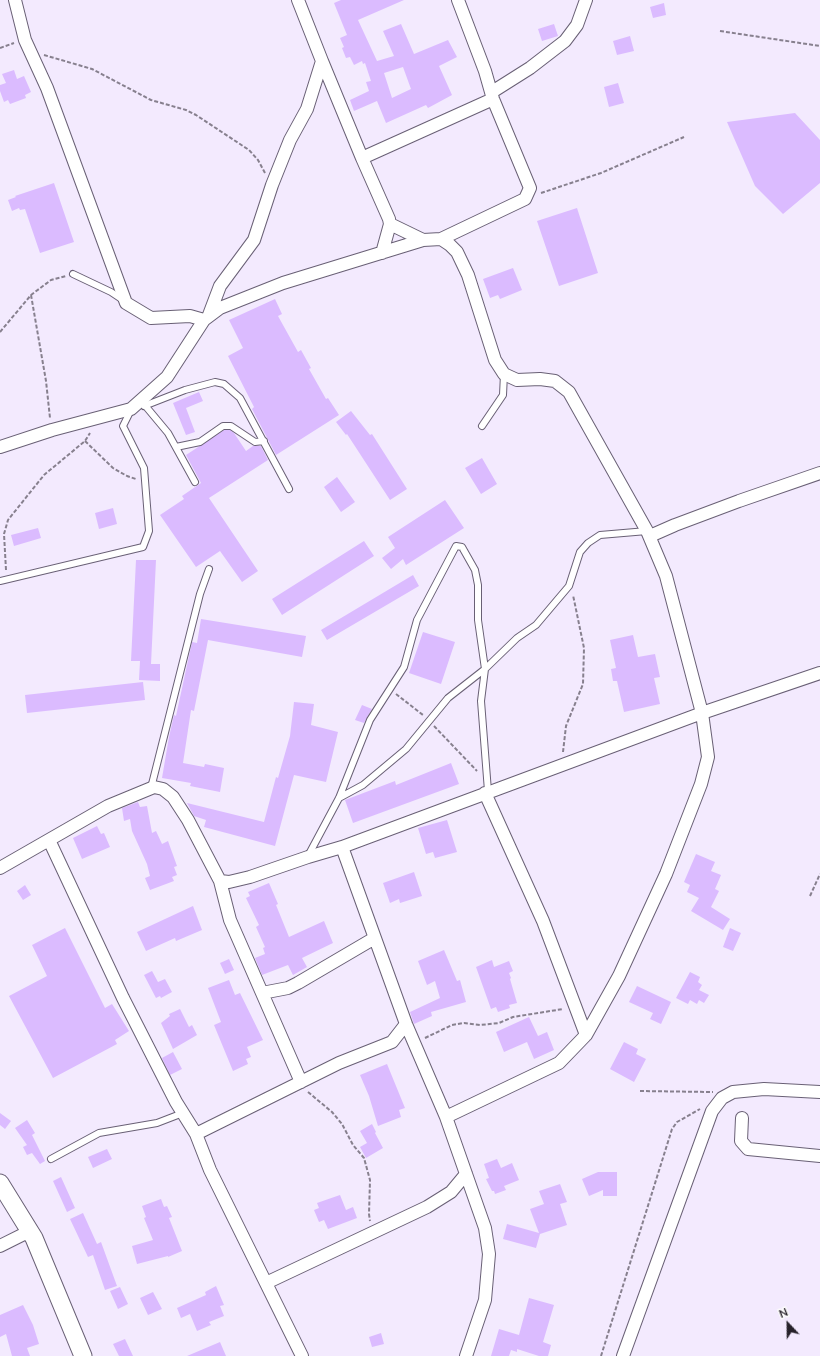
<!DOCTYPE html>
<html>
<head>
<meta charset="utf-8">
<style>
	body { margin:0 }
	#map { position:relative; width:820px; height:1356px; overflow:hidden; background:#f3eafe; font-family:Mulish,sans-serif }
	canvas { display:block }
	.north { position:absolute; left:768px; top:1304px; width:40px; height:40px; -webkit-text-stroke:3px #fcfcfc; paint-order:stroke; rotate:338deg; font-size:11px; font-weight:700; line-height:16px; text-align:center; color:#26212a }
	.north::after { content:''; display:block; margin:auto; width:14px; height:18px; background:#26212a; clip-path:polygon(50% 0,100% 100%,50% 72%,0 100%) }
</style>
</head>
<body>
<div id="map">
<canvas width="820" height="1356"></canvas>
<div class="north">N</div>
</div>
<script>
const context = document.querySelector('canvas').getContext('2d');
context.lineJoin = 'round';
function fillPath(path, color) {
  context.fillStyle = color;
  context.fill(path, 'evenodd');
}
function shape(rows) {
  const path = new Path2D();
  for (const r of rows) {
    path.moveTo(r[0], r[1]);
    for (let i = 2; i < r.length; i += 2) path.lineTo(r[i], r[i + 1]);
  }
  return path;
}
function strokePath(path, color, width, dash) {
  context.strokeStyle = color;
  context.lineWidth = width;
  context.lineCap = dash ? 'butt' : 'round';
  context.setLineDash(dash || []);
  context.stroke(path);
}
const building = shape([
	[341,0,404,0,358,20,377,61,394,56,383,31,401,24,414,54,448,40,457,57,439,66,452,95,428,108,426,105,386,123,377,101,354,111,350,100,369,91,366,82,371,81,365,63,363,64,362,61,354,65,350,57,346,58,342,48,344,47,340,38,347,35,334,3],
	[403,67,411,89,392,98,384,73],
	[664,3,666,15,653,18,650,7],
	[554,24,558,36,542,41,538,29],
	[630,36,634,51,617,55,613,41],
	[14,70,17,79,24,76,31,92,25,95,26,98,10,104,8,100,4,102,0,91,0,85,6,83,2,74],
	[618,83,624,103,609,107,604,87],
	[795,113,820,140,820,183,783,214,755,186,727,122],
	[54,183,74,242,40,253,25,209,20,210,19,208,12,211,8,200,16,197,15,196],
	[577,208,598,273,559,286,537,221],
	[513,268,522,290,500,299,498,295,490,298,483,279],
	[275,299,282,314,278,316,298,352,301,350,311,368,309,369,326,399,328,398,339,415,276,455,252,409,254,407,228,356,243,348,229,320],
	[199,392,203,401,186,408,195,432,186,435,173,403],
	[351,411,370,435,372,434,407,489,390,500,347,434,346,435,336,422],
	[224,430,230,430,234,433,246,451,253,446,261,446,268,460,209,498,258,571,242,582,220,551,196,567,160,515,184,499,182,496,201,483,186,455],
	[482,458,497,484,481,494,465,468],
	[337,477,355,502,341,512,324,487],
	[445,500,464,528,406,565,403,559,391,569,382,558,395,548,388,537],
	[113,508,117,524,99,529,95,513],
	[38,528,41,538,14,546,11,535],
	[364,541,374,556,282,615,272,599],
	[136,560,156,560,151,664,160,664,160,681,139,680,140,661,131,661],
	[413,575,419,586,327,640,321,630],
	[201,619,306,636,302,657,208,640,194,711,191,710,183,763,204,767,205,764,224,768,220,792,190,786,191,783,162,778,169,737,174,715,176,716,192,642,197,643],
	[423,632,455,642,441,684,409,673],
	[633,635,638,657,655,654,660,677,654,678,660,704,624,712,617,681,613,681,611,669,616,668,610,640],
	[143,682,145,700,27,713,25,695],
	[294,702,314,704,311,725,338,732,326,782,294,775,275,846,204,827,206,820,194,816,187,803,264,822,276,777,278,778,290,736],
	[362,705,372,709,364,723,355,720],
	[451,763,459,784,353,823,345,800,395,781,396,785],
	[138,802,140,807,147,806,152,833,156,831,162,844,168,841,177,866,174,867,177,875,172,877,174,881,150,890,145,878,150,876,147,864,132,831,130,819,124,821,122,808],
	[447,820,457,852,435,858,433,852,426,854,418,828],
	[97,826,101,834,104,833,110,847,82,859,73,838],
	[696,854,715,862,711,871,721,875,715,889,719,891,711,907,730,919,723,930,691,911,699,898,687,892,690,885,684,882],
	[414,872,422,896,400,903,399,899,390,903,383,883],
	[269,883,278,904,276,905,289,937,324,921,333,943,302,958,307,967,293,975,288,965,262,975,255,958,265,954,263,948,265,947,256,927,259,925,246,898,250,896,248,892],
	[25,885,31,895,23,900,17,891],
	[193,906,202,930,176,941,175,938,146,951,137,932],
	[65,928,105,1008,112,1004,129,1031,115,1040,117,1044,53,1078,9,996,47,976,32,945],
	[730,928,741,933,733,951,723,947],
	[444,950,457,981,460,980,466,1002,431,1012,432,1016,414,1024,410,1012,440,998,435,981,427,985,418,961],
	[229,959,234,970,225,974,220,963],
	[492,960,494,967,509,961,513,971,509,973,511,978,510,979,517,1003,509,1005,510,1008,498,1012,496,1007,491,1009,476,967],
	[152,971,158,982,165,979,172,992,161,998,160,996,156,998,144,975],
	[690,972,700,977,698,982,702,985,699,990,709,995,704,1003,699,1000,697,1004,690,1000,688,1004,676,998],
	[229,980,235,995,240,993,263,1040,247,1047,251,1057,246,1059,248,1064,233,1071,214,1025,221,1022,208,988],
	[637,986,671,1002,661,1024,650,1019,653,1013,629,1002],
	[180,1009,189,1027,192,1025,197,1035,173,1049,161,1023,170,1016,169,1014],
	[529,1017,538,1036,547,1032,554,1050,534,1059,527,1042,504,1052,496,1032],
	[624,1042,638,1049,636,1054,646,1059,634,1082,610,1069],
	[173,1052,182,1069,170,1075,162,1058],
	[387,1064,405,1108,399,1110,401,1117,378,1126,369,1096,360,1075],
	[0,1113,11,1121,5,1129,0,1125],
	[27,1120,35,1133,32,1135,45,1161,40,1164,32,1153,27,1155,23,1147,27,1145,15,1128],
	[372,1124,376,1132,375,1133,383,1148,366,1158,360,1147,367,1143,360,1131],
	[107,1149,112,1159,93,1168,88,1157],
	[497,1159,501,1168,512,1163,519,1180,504,1186,506,1190,495,1194,494,1191,492,1191,486,1179,489,1178,484,1164],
	[598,1172,617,1172,617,1196,603,1196,603,1190,589,1196,582,1179],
	[61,1177,75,1208,67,1212,53,1181],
	[560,1184,567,1202,560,1204,567,1225,540,1234,536,1248,503,1239,507,1224,539,1233,530,1209,544,1204,539,1191],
	[340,1195,346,1210,353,1207,357,1218,328,1229,324,1220,319,1222,314,1210,319,1208,317,1203],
	[161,1199,164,1207,167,1206,172,1217,169,1218,182,1251,168,1257,168,1256,137,1264,132,1246,153,1240,144,1218,146,1217,142,1206],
	[83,1213,97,1244,101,1242,117,1286,105,1290,93,1255,88,1257,70,1219],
	[216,1286,224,1305,220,1306,224,1316,209,1322,211,1325,197,1331,190,1314,181,1318,177,1308,206,1295,205,1292],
	[120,1287,128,1304,118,1309,110,1291],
	[153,1292,162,1309,148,1315,140,1298],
	[529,1298,554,1305,543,1342,551,1345,548,1356,539,1356,517,1349,517,1352,511,1350,509,1356,491,1356,499,1329,519,1335],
	[23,1305,33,1325,39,1344,27,1348,30,1356,12,1356,6,1334,0,1337,0,1315],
	[381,1333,384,1344,372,1347,369,1337],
	[125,1339,133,1356,119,1356,113,1344],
	[220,1342,226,1356,187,1356]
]);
const path = shape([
	[720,31,820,46],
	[0,48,14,43],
	[44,55,92,69,151,100,186,110,196,115,249,150,258,160,265,173],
	[541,193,601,173,684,137],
	[31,295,46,381,50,418],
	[0,332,31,295,51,280,66,276],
	[85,441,113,468,127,476,136,479],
	[6,570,4,534,8,520,44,475,85,441,90,433],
	[396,694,423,715],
	[434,726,477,771],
	[563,752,566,726,583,684,584,648,573,595],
	[810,896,820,874],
	[425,1038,452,1025,464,1023,480,1025,499,1023,513,1017,563,1009],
	[640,1091,713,1092],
	[308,1092,332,1112,342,1124,353,1145,364,1158,370,1180,369,1214,370,1221],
	[601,1356,672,1129,677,1122,700,1109]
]);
const service = shape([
	[73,274,111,292,123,300],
	[143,403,168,433,195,482],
	[144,406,185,390,215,382,224,384,240,398,289,489],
	[482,426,503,395,504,374],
	[176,447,200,442,223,426,231,426,255,442,264,441],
	[0,581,143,547,149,531,144,468,123,426,131,410],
	[151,788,200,594,209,569],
	[339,798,363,785,406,749,448,698,485,669,517,638,536,625,569,586,580,552,588,543,600,535,647,531],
	[308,856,339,798,370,720,404,667,417,620,456,546,462,547,475,570,478,585,478,620,485,669,481,701,488,791],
	[51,1159,99,1133,157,1123,183,1113]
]);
const minor = shape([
	[15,0,25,40,47,88,126,303,151,318,190,316,204,320],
	[322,61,362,158,389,219,390,224,382,253],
	[492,92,530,68,565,41,577,25,586,0],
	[362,158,493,99],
	[390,224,423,240],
	[441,239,525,199,530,188,493,99,485,71,458,0],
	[209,315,220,286,254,240,272,185,290,140,307,109,322,61,298,0],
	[0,447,52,430,131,409,167,377,204,320,220,308,283,283,423,240,441,239,450,245,457,252,468,275,495,360,504,374,517,380,540,379,555,381,569,392,647,531,666,576,702,713,708,757,701,784,666,874,619,976,586,1035,559,1063,446,1117],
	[650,536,675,525,739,501,820,473],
	[485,793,543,921,586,1035],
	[49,840,123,998,176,1102,196,1134,210,1170,302,1356],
	[342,847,406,1024,446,1117,485,1228,489,1254,485,1300,466,1356],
	[0,868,108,806,154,787,163,789,173,797,188,820,220,881,229,882,250,877,308,857,342,847,702,713,820,673],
	[220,881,230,920,301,1082],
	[262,993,288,988,298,983,373,939],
	[742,1118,741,1141,748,1149,820,1156],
	[196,1134,339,1063,392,1042,406,1024],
	[0,1246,30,1231],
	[266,1283,427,1207,451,1192,466,1174],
	[623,1356,712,1111,722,1098,733,1092,764,1089,820,1092]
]);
const secondary = shape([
	[0,1183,34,1238,83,1356]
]);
fillPath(building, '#dbbbff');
strokePath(service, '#696075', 8);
strokePath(minor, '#696075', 14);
strokePath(secondary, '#696075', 19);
strokePath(path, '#87808e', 2, [4, 2]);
strokePath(service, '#fff', 6);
strokePath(minor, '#fff', 12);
strokePath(secondary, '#fff', 17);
</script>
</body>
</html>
